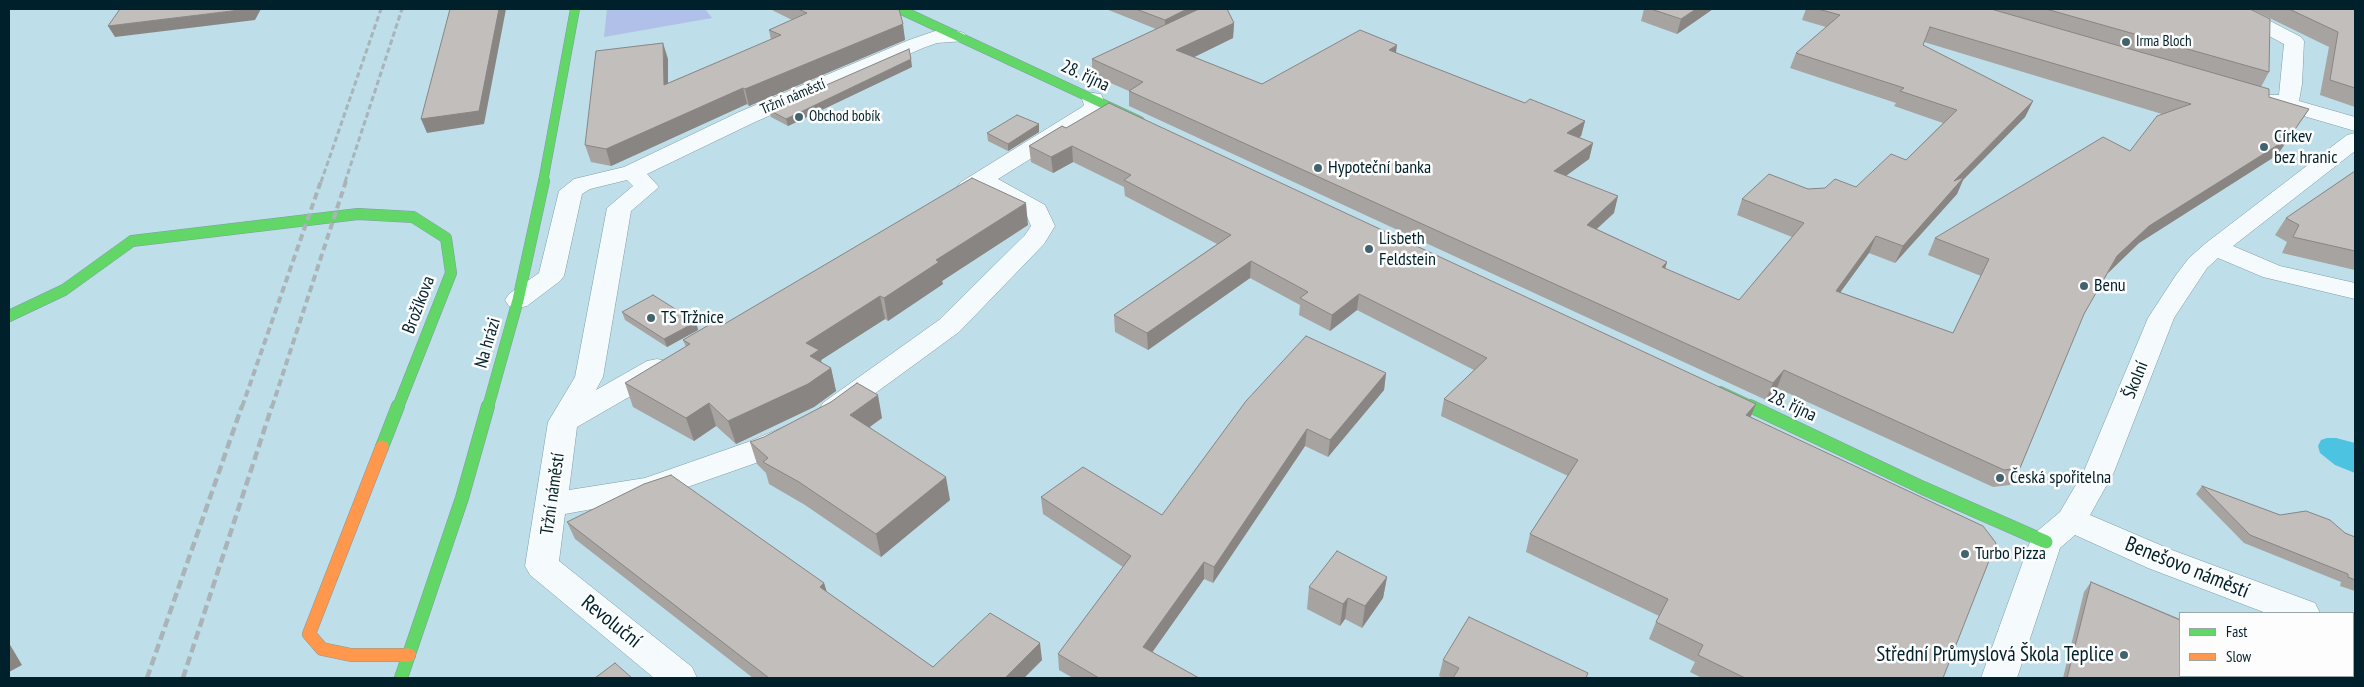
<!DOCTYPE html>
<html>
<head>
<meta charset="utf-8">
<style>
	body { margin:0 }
	#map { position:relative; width:2364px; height:687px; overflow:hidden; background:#bedee9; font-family:"PT Sans Narrow",sans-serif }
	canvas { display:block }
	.frame { position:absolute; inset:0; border:10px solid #00212b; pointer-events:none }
	.legend { position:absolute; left:2179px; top:612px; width:175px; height:65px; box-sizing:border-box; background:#fdfdfd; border:1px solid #98a5a9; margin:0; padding:6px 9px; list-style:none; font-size:15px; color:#00212b }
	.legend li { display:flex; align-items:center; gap:10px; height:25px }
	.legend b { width:25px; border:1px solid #98a5a9 }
</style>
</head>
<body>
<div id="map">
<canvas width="2364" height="687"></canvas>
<div class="frame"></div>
<ul class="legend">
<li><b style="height:6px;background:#63d668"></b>Fast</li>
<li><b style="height:6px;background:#ff974d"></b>Slow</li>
</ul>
</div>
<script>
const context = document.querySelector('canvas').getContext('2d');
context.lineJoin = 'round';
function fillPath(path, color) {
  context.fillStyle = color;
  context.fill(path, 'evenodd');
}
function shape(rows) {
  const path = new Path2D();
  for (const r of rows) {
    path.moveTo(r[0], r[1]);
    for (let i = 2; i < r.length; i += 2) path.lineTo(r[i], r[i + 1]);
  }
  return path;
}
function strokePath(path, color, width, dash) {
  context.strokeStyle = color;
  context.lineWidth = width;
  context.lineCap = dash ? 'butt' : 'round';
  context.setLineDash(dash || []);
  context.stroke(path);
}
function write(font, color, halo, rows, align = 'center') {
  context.font = font + ' "PT Sans Narrow",sans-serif';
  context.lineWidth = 5;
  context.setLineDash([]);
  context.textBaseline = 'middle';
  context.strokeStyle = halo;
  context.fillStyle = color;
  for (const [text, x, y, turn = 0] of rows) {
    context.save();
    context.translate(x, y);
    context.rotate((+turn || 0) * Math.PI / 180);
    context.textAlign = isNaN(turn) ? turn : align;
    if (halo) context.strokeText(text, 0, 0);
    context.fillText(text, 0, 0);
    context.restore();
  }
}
const green = shape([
	[607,9,705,9,712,18,604,37]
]);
const water = shape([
	[2327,438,2336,438,2355,443,2355,473,2335,465,2320,453,2318,446,2321,440]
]);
const street = shape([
	[2224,9,2247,9,2301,37,2304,41,2302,84,2299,101,2355,117,2355,131,2266,105,2263,100,2266,95,2279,95,2284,44,2226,13,2224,9],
	[935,31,957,31,964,33,967,37,964,41,937,43,923,48,755,122,647,174,659,187,631,211,603,377,596,390,647,361,657,359,667,361,671,368,667,375,577,427,569,490,645,478,748,442,786,426,797,429,801,436,797,443,770,458,659,497,565,514,559,561,692,667,697,678,654,678,530,575,525,566,548,422,575,377,607,208,633,186,627,180,590,189,582,194,564,276,560,281,527,306,518,308,509,306,505,300,509,294,539,273,559,191,574,179,624,167,739,112,909,40,935,31],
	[1093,93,1101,94,1106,105,1098,117,998,179,1045,205,1055,226,1044,244,959,332,844,416,834,419,824,416,819,409,824,402,939,320,1025,235,1031,226,1026,214,982,189,969,194,961,192,957,187,961,182,1082,107,1084,105,1082,99,1085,94,1093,93],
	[2355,133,2355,151,2233,246,2280,266,2355,283,2355,299,2263,277,2218,258,2207,268,2174,318,2114,472,2090,515,2172,550,2315,603,2320,613,2266,613,2148,568,2075,535,2060,548,2017,678,1981,678,2030,542,2035,533,2060,512,2084,471,2148,318,2176,275,2189,258,2206,243,2347,135,2355,133],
	[2353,618,2355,619,2355,647,2353,646,2353,618]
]);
const fastFar2 = shape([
	[899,9,1140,121],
	[543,182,575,9]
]);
const fastFar1 = shape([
	[9,316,64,290,132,241,358,214,413,217,446,238,451,273,398,407],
	[1720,392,1752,407],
	[488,407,518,300,544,181]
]);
const fast = shape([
	[1750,406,1923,488,2046,542],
	[382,447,398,406],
	[401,678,462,498,488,406]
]);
const slow = shape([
	[382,447,309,634,322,649,351,655,409,655]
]);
const railFar2 = shape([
	[321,182,381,9],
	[345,182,402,9]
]);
const railFar1 = shape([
	[242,407,321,181],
	[272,407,346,181]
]);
const rail = shape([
	[147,678,242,406],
	[183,678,272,406]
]);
const wall = shape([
	[770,9,899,9,905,40,749,106,747,104,611,166,591,162,585,145,668,59,668,83,771,40,769,30,792,20],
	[1106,9,1227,9,1234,23,1233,38,1194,57,1262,84,1396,53,1525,103,1585,121,1581,136,1579,137,1593,143,1589,159,1566,175,1614,213,1597,229,1667,262,1665,269,1739,300,1792,237,1737,215,1742,199,1808,189,1856,187,1906,160,1943,123,1894,106,1896,103,1790,68,1796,53,1826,27,1802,20,1806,9,2250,9,2269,72,2261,87,2269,97,2309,109,2280,151,2271,159,2139,243,2108,273,2083,315,2020,468,2010,485,1993,487,1777,388,1766,400,1129,106,1129,91,1092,75,1092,59,1156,29],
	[1924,42,2162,114,2130,151,1935,238,1928,255,1981,276,1953,333,1840,292,1869,253,1895,263,1957,194,1963,180,2025,117,2033,101,1923,45],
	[1644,9,1713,9,1677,34,1641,21],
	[2251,9,2355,9,2355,107,2320,95,2329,47],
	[912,67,788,126,771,117,769,110],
	[1039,124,1039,132,1008,151,988,141,987,133],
	[1062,126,1751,417,1943,678,1702,678,1690,672,1695,662,1649,639,1656,622,1659,616,1526,552,1530,534,1568,476,1441,416,1444,399,1474,370,1357,310,1330,331,1299,315,1300,305,1250,278,1148,350,1115,332,1114,315,1217,244,1125,196,1124,187,1073,162,1053,173,1031,162,1029,146],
	[2355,171,2355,270,2282,253,2287,242,2275,235,2286,218],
	[1028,225,942,281,943,284,888,321,885,319,821,360,822,363,831,368,836,391,814,407,736,444,716,426,694,441,633,407,625,383,686,347,683,340,721,326],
	[622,312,696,322,698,330,667,347,625,320],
	[1386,373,1384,390,1328,457,1305,446,1213,583,1204,579,1152,652,1199,678,1073,678,1059,670,1058,654,1123,567,1043,514,1041,497,1162,515],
	[882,418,870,427,950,500,881,557,805,505,769,484,766,473,757,464,750,442],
	[2202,486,2280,515,2345,533,2355,537,2355,591,2340,586,2341,582,2244,543,2196,494],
	[567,522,824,583,827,592,933,667,1042,660,1024,678,753,678,575,539],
	[1387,577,1383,598,1362,628,1345,619,1340,626,1307,609,1309,587],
	[2091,582,2322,678,2063,678,2084,592],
	[1443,660,1587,678,1443,678,1439,676]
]);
const shadedWall = shape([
	[248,9,261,9,255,20,115,37,108,26],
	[499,9,506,9,484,124,427,133,421,119],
	[1187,9,1211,9,1165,32,1165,20],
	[1696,9,1713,9,1677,34,1681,19],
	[1234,23,1233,38,1176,66,1176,50],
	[903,24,905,40,749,106,745,89],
	[663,43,668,59,668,101,664,85],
	[1397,45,1395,60,1389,50],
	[911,59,912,67,788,126,786,119],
	[743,88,747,104,611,166,606,149],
	[2033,101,2025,117,1963,180,1957,194,1895,263,1903,246,1954,181],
	[2309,109,2280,151,2271,159,2139,243,2108,273,2117,256,2149,226],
	[1585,121,1581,136,1563,149,1567,133],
	[1039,124,1039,132,1008,151,1008,144],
	[1593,143,1589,159,1551,187,1554,171],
	[1072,146,1073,162,1053,173,1051,157],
	[1618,196,1614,213,1583,241,1587,225],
	[1026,203,1028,225,942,281,943,284,888,321,884,298,936,260],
	[1876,236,1869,253,1829,308,1836,291],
	[1251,261,1250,278,1148,350,1147,333],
	[1667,262,1662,279,1662,267],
	[1359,294,1357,310,1330,331,1332,315],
	[880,296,885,319,821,360,824,373,831,368,836,391,814,407,736,444,728,421,815,379,806,343],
	[696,322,698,330,667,347,664,339],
	[1784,370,1777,388,1766,400,1773,383],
	[1386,373,1384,390,1328,457,1330,440],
	[878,395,882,418,855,437,850,415],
	[709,403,716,426,694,441,686,418],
	[1756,404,1749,421,1746,415],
	[1307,429,1305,446,1213,583,1214,567],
	[946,477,950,500,881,557,876,534],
	[1204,562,1204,579,1144,664,1143,647],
	[1387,577,1383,598,1362,628,1365,606],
	[824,583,829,600,820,587],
	[1348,598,1345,619,1340,626,1343,604],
	[9,643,22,665,9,672],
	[1040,643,1042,660,1024,678,1005,678]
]);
const building = shape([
	[120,9,248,9,108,26,120,9],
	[450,9,499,9,479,111,421,119,450,9],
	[798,9,899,9,903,24,745,89,743,88,606,149,585,145,596,51,663,43,664,85,781,35,769,30,807,13,798,9],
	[1136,9,1187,9,1165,20,1136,9],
	[1199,9,1227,9,1234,23,1176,50,1262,84,1360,30,1397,45,1389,50,1525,103,1530,99,1585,121,1567,133,1593,143,1554,171,1618,196,1587,225,1667,262,1662,267,1739,300,1804,223,1742,199,1769,174,1808,189,1825,188,1835,179,1856,187,1891,154,1906,160,1957,110,1900,91,1904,88,1796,53,1840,15,1818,9,1991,9,2269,89,2269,97,2309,109,2291,135,2281,143,2149,226,2117,256,2084,314,2020,468,2004,470,1784,370,1773,383,1129,91,1143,82,1092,59,1199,9],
	[1930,27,2191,104,2157,116,2130,151,2103,137,1935,238,1989,259,1953,333,1836,291,1876,236,1903,246,1964,177,1954,181,2033,101,1923,45,1930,27],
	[1651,9,1696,9,1681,19,1651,9],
	[2046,9,2250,9,2270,19,2269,72,2046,9],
	[2289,9,2355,9,2355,88,2330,80,2338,32,2289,9],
	[909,49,911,59,786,119,769,110,909,49],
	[1109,103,1756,404,1746,415,1983,526,1996,543,1943,678,1745,678,1698,655,1703,645,1656,622,1668,599,1530,534,1578,460,1444,399,1487,358,1359,294,1332,315,1300,298,1308,292,1251,261,1147,333,1114,315,1231,235,1124,180,1131,175,1072,146,1051,157,1029,146,1062,126,1066,128,1109,103],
	[1017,115,1039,124,1008,144,987,133,1017,115],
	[2355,171,2355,251,2293,237,2299,225,2286,218,2355,171],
	[972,178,1026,203,936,260,939,262,884,298,880,296,806,343,819,350,810,356,831,368,808,384,728,421,709,403,686,418,625,383,690,344,683,340,714,322,721,326,972,178],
	[653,295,696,322,664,339,622,312,653,295],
	[1306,336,1386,373,1330,440,1307,429,1214,567,1204,562,1143,647,1199,678,1099,678,1058,654,1131,556,1041,497,1083,467,1162,515,1246,401,1306,336],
	[857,383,878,395,850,415,946,477,876,534,799,482,763,462,768,458,750,442,764,437,831,402,857,383],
	[671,475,824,583,820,587,933,667,990,613,1040,643,1005,678,769,678,567,522,644,484,671,475],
	[2202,486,2280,515,2306,511,2330,520,2345,533,2355,537,2355,580,2348,577,2348,574,2250,535,2202,486],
	[1337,551,1387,577,1365,606,1348,598,1343,604,1309,587,1337,551],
	[2091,582,2180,620,2180,676,2316,676,2322,678,2067,678,2091,582],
	[1469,617,1588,673,1586,678,1453,678,1459,668,1443,660,1469,617],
	[615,663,632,678,595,678,615,663]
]);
const markers = [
	[2126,42,5,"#42636e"],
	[799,117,5,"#42636e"],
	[2264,147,5,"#42636e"],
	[1318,168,5,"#42636e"],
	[1369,249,5,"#42636e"],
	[2084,286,5,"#42636e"],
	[651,318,5,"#42636e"],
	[2000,478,5,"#42636e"],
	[1965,554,5,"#42636e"],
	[2124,655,5,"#42636e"]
];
const farPoinames = [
	["Irma Bloch",2136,42],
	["Obchod bobík",809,117]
];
const farStreetnames = [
	["Tržní náměstí",793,97,-23]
];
const streetNames = [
	["28. října",1085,76,25],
	["Brožíkova",419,305,-69],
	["Na hrázi",488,343,-74],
	["Školní",2136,380,-68],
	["28. října",1792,406,25],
	["Tržní náměstí",553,494,-82]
];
const poiNames = [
	["Církev",2274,137],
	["bez hranic",2274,158],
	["Hypoteční banka",1328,168],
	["Lisbeth",1379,239],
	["Feldstein",1379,260],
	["Benu",2094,286],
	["TS Tržnice",661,318],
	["Česká spořitelna",2010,478],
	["Turbo Pizza",1975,554]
];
const nearStreetnames = [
	["Benešovo náměstí",2187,568,22],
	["Revoluční",611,622,39]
];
const nearPoinames = [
	["Střední Průmyslová Škola Teplice",2114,655]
];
fillPath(green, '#b0c0e8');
fillPath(water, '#4dc3e2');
strokePath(street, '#7e9ca6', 1);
strokePath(fastFar2, '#7e9ca6', 10);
strokePath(fastFar1, '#7e9ca6', 12);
strokePath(fast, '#7e9ca6', 14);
strokePath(slow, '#7e9ca6', 14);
fillPath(street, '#f5fafc');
strokePath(fastFar2, '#63d668', 9);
strokePath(fastFar1, '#63d668', 11);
strokePath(fast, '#63d668', 13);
strokePath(slow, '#ff974d', 13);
strokePath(railFar2, '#aab4b7', 3, [5.5, 3]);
strokePath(railFar1, '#aab4b7', 4, [7, 4]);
strokePath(rail, '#aab4b7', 4.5, [9, 4.5]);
fillPath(wall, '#a7a3a1');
fillPath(shadedWall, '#888583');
fillPath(building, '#c2bebb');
strokePath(building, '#888583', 1);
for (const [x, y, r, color] of markers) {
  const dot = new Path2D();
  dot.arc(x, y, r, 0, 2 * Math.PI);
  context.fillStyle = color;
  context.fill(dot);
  strokePath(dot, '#fdfdfd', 2);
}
write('15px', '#00212b', '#fdfdfd', farPoinames, 'left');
write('15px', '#00212b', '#fdfdfd', farStreetnames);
write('18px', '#00212b', '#fdfdfd', streetNames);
write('18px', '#00212b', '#fdfdfd', poiNames, 'left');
write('21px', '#00212b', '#fdfdfd', nearStreetnames);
write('21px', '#00212b', '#fdfdfd', nearPoinames, 'right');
</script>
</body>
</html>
